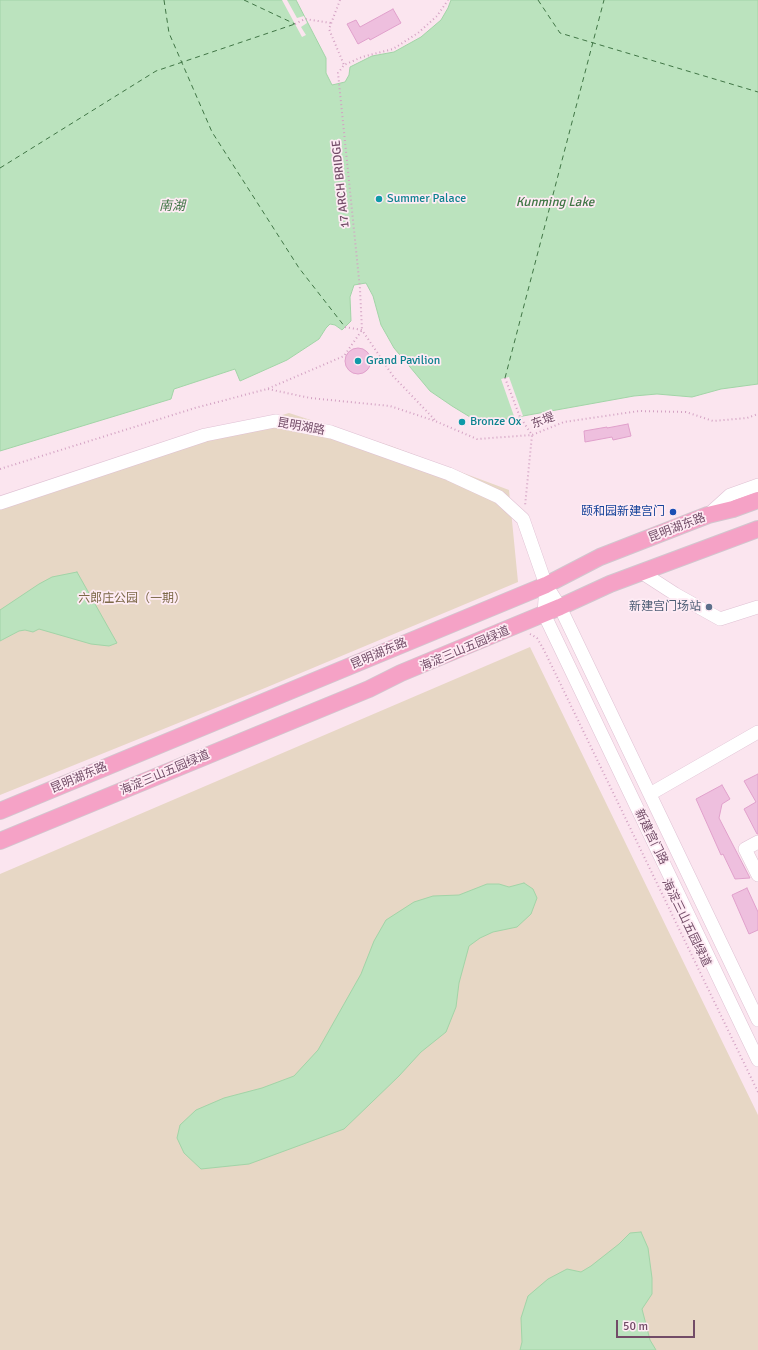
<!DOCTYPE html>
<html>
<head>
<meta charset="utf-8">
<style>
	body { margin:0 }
	#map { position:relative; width:758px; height:1350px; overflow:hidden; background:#fbe5ef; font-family:Signika,sans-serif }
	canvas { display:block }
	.scale { position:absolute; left:616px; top:1320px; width:79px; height:18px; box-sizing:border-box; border:2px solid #724c67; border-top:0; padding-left:5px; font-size:12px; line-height:14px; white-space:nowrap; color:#724c67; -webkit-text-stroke:3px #feebf4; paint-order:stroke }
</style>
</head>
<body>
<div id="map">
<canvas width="758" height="1350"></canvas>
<div class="scale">50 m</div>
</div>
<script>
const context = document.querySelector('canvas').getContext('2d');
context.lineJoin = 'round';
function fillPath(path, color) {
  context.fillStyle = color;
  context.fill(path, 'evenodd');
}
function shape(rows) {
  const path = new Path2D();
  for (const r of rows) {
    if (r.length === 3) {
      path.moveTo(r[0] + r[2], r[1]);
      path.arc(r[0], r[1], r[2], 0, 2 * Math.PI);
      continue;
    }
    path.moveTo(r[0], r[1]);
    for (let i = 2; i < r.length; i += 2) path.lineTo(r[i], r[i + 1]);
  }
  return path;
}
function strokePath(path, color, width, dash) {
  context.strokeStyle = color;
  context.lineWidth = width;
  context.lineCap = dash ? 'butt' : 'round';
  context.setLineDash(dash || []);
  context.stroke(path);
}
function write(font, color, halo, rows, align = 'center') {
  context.font = font + ' Signika,"Noto Sans SC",sans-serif';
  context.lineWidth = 3.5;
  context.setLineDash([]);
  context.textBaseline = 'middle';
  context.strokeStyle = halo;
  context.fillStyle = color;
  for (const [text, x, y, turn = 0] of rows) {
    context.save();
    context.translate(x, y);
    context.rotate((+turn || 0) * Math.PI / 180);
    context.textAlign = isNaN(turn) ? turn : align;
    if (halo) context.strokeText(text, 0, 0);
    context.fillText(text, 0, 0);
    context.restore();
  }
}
const green = shape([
	[289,413,391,446,509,490,518,582,265,688,0,795,0,503,146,455],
	[530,647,758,1115,758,1350,0,1350,0,874]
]);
const water = shape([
	[0,0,296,0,326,58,326,73,332,85,345,82,349,75,350,67,372,56,394,52,421,37,441,20,448,8,451,0,758,0,758,384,721,389,692,397,657,394,634,396,523,416,515,419,491,419,470,417,452,406,430,391,405,361,394,348,381,325,373,296,366,283,354,285,350,297,351,321,342,330,335,325,330,324,326,328,319,339,287,360,240,381,235,369,174,389,171,399,0,451,0,0],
	[77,572,117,643,109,646,91,644,39,629,33,632,25,630,19,631,0,641,0,610,39,584,52,577,77,572],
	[524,883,533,889,537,898,531,914,517,927,493,932,480,938,469,946,459,983,456,1007,446,1032,421,1052,399,1076,344,1129,249,1164,201,1169,184,1153,177,1138,180,1125,196,1110,224,1098,262,1088,294,1076,318,1050,361,974,374,941,386,920,414,902,433,896,459,895,487,884,499,884,509,887,524,883],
	[641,1232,648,1248,652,1278,652,1294,642,1309,650,1340,656,1350,520,1350,522,1342,521,1318,528,1296,548,1279,567,1269,581,1272,591,1266,619,1244,630,1233,641,1232]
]);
const pier = shape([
	[282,0,287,0,297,18,304,16,307,23,301,27,306,35,302,37],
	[509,377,523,416,515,419,501,379]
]);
const ferry = shape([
	[164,0,169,33,212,132,299,268,345,327],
	[244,0,295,24],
	[538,0,560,33,758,92],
	[0,168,156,71,295,24],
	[505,378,604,0]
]);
const building = shape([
	[393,9,401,23,370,40,369,38,358,44,347,24,356,20,360,27,393,9],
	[358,361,13],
	[628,424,631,436,613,440,612,437,585,442,584,431,607,427,607,428,628,424],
	[758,774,758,834,757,834,744,809,756,802,744,781,758,774],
	[722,785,730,799,722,804,719,818,750,878,735,879,723,854,721,855,696,799,722,785],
	[747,888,758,912,758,930,749,934,732,895,747,888]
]);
const path = shape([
	[340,0,329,29,344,65],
	[295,24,305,19,331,23],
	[345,327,362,330,393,376,435,420],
	[505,378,520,417,532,435,525,506],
	[268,389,310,398,390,406,435,421,477,439,532,435,564,422,639,411,686,412,713,421,747,418,758,414],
	[0,469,195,408,267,389,344,356,362,330,360,289,338,73,344,65,362,57,393,49,418,33,437,16,448,0],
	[530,634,537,638,544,650,758,1092]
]);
const minor = shape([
	[0,503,205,435,275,421,331,432,449,474,499,497,523,519,546,585,560,607,758,1020],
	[708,515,730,495,758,485],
	[641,572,675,594,720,619,758,607],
	[546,585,544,614,758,1060],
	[650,794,758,732],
	[758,842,745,849,758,875]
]);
const major = shape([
	[0,811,546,585,600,557,708,515,733,509,758,500],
	[0,841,369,689,401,673,560,607,610,584,758,529]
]);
const markers = [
	[379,199,4,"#0f9aa8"],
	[358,361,4,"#0f9aa8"],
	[462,422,4,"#0f9aa8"],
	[673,512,4,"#1a4fb4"],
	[709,607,4,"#5c6f8a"]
];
const streetNames = [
	["17 ARCH BRIDGE",341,184,-96],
	["东堤",543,421,-21],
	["昆明湖路",301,427,10],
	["昆明湖东路",677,528,-21],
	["海淀三山五园绿道",465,649,-23],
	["昆明湖东路",379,654,-23],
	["海淀三山五园绿道",165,773,-23],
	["昆明湖东路",79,778,-23],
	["新建宫门路",651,837,64],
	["海淀三山五园绿道",686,923,64]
];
const cultureNames = [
	["Summer Palace",387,199],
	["Grand Pavilion",366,361],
	["Bronze Ox",470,422]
];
const transitNames = [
	["颐和园新建宫门",665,512]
];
const parkNames = [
	["六郎庄公园（一期）",132,599]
];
const serviceNames = [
	["新建宫门场站",701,607]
];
const waterNames = [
	["Kunming Lake",555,203],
	["南湖",172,207]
];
fillPath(green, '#e7d7c5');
fillPath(water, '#bbe3be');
strokePath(water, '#a2d4a7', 1);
fillPath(pier, '#fbe5ef');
strokePath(ferry, '#417646', 1, [5, 4]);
fillPath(building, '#eebfde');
strokePath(building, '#e0a0cb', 1);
strokePath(minor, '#dfc1d3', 14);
strokePath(major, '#d2c6ce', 18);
strokePath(path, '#d3a2c3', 2, [1, 3]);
strokePath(minor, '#fff', 13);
strokePath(major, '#f5a2c6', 16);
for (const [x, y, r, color] of markers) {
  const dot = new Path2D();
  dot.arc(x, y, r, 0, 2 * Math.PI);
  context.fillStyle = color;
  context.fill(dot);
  strokePath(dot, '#feebf4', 1.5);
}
write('12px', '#724c67', '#feebf4', streetNames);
write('12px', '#0d838f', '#feebf4', cultureNames, 'left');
write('12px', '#164399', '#feebf4', transitNames, 'right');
write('12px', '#7c6948', '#feebf4', parkNames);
write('12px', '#4e5e75', '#feebf4', serviceNames, 'right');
write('italic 13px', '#417646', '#feebf4', waterNames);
</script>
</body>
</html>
